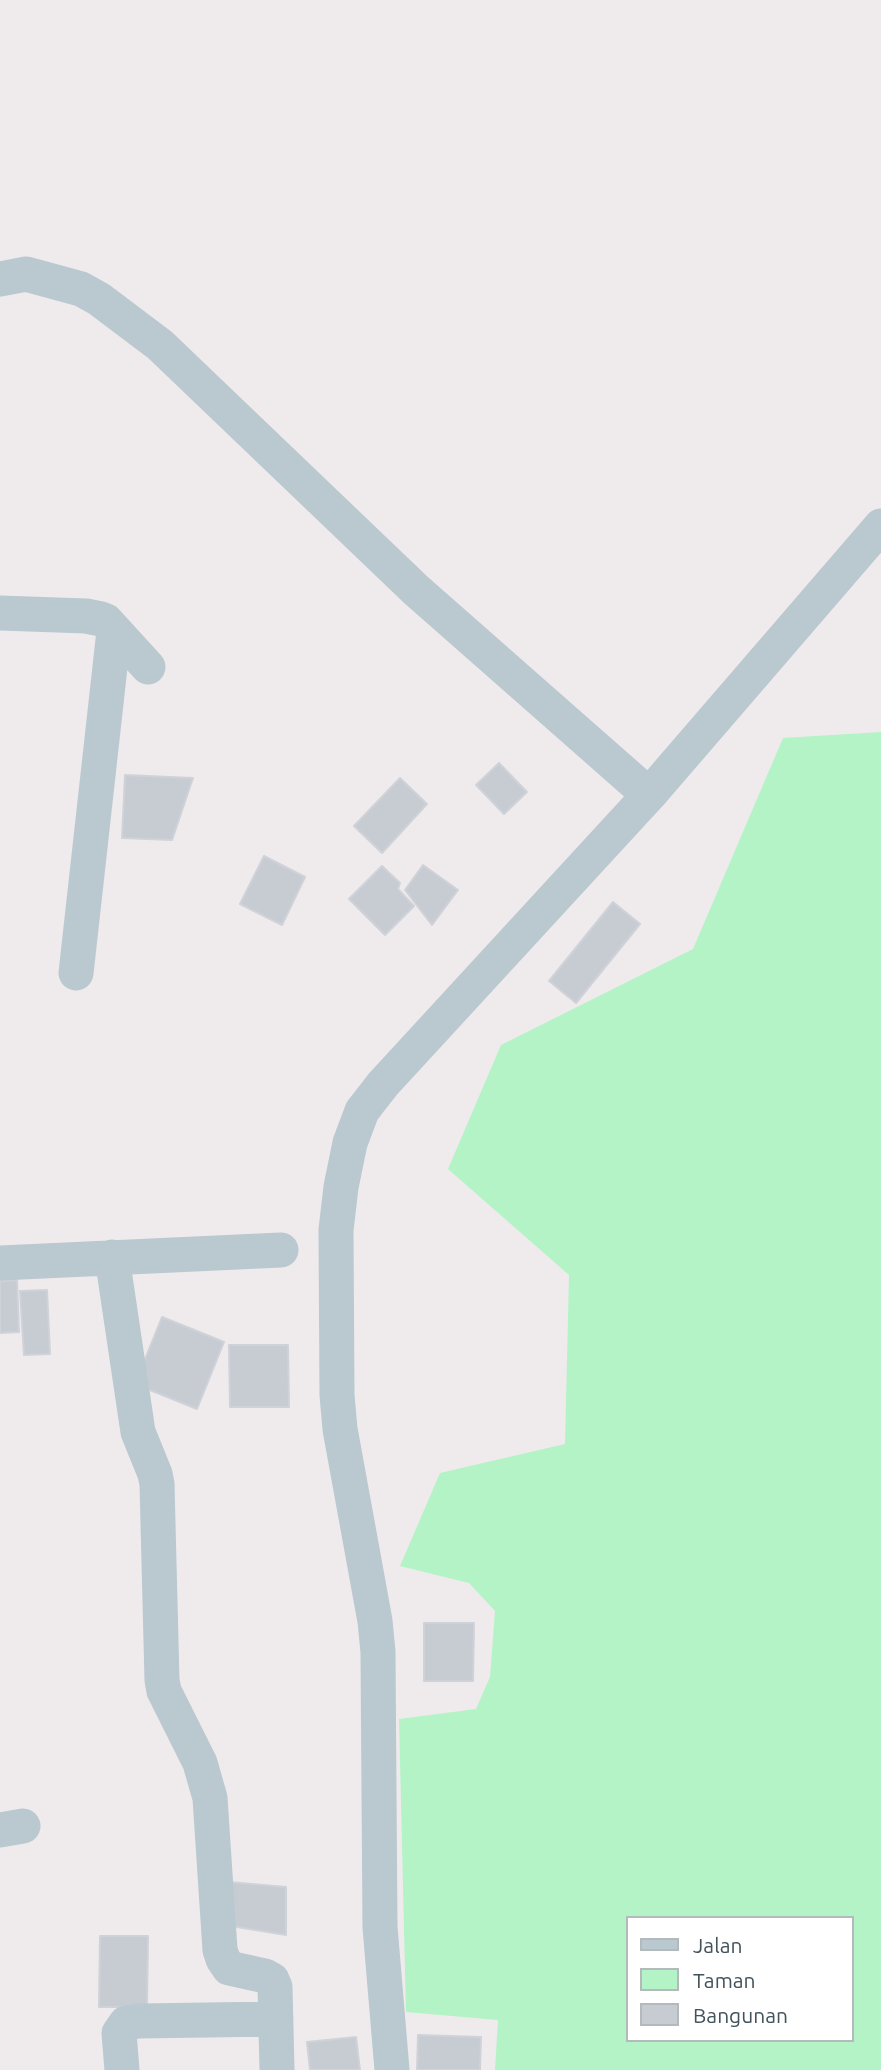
<!DOCTYPE html>
<html>
<head>
<meta charset="utf-8">
<style>
	body { margin:0 }
	#map { position:relative; width:881px; height:2070px; overflow:hidden; background:#efebec; font-family:Ubuntu,sans-serif }
	canvas { display:block }
	.legend { position:absolute; left:626px; top:1916px; width:228px; height:126px; box-sizing:border-box; background:#fff; border:2px solid #b3babd; margin:0; padding:9px 12px; list-style:none; font-size:21px; color:#42525b }
	.legend li { display:flex; align-items:center; gap:14px; height:35px }
	.legend b { width:35px; border:2px solid #b3babd }
</style>
</head>
<body>
<div id="map">
<canvas width="881" height="2070"></canvas>
<ul class="legend">
<li><b style="height:9px;background:#bac8d0"></b>Jalan</li>
<li><b style="height:19px;background:#b3f3c6"></b>Taman</li>
<li><b style="height:19px;background:#c7ccd2"></b>Bangunan</li>
</ul>
</div>
<script>
const context = document.querySelector('canvas').getContext('2d');
context.lineJoin = 'round';
function fillPath(path, color) {
  context.fillStyle = color;
  context.fill(path, 'evenodd');
}
function shape(rows) {
  const path = new Path2D();
  for (const r of rows) {
    path.moveTo(r[0], r[1]);
    for (let i = 2; i < r.length; i += 2) path.lineTo(r[i], r[i + 1]);
  }
  return path;
}
function strokePath(path, color, width, dash) {
  context.strokeStyle = color;
  context.lineWidth = width;
  context.lineCap = dash ? 'butt' : 'round';
  context.setLineDash(dash || []);
  context.stroke(path);
}
const green = shape([
	[881,732,881,2070,495,2070,498,2020,406,2012,399,1719,476,1709,490,1677,495,1611,469,1583,400,1566,440,1473,565,1444,569,1275,448,1169,501,1045,693,949,783,738],
	[627,1918,851,1918,851,2040,627,2040]
]);
const building = shape([
	[499,763,527,792,504,814,476,785,499,763],
	[125,775,193,778,172,840,122,838,125,775],
	[400,778,427,804,382,853,354,826,400,778],
	[264,856,305,877,282,925,240,904,264,856],
	[423,865,458,890,432,925,405,890,423,865],
	[382,866,400,883,398,889,414,906,385,935,349,899,382,866],
	[613,902,640,924,576,1003,549,981,613,902],
	[17,1280,19,1332,0,1333,0,1281,17,1280],
	[47,1290,50,1354,24,1355,20,1291,47,1290],
	[162,1317,224,1342,197,1409,135,1384,162,1317],
	[229,1345,288,1345,289,1407,230,1407,229,1345],
	[424,1623,474,1623,473,1681,424,1681,424,1623],
	[229,1882,286,1887,286,1935,231,1926,229,1882],
	[100,1936,148,1936,147,2007,99,2007,100,1936],
	[418,2035,481,2037,480,2070,417,2070,418,2035],
	[356,2037,360,2070,310,2070,307,2042,356,2037]
]);
const minor = shape([
	[0,279,26,274,81,289,99,299,160,345,416,590,649,795],
	[0,613,86,616,101,619,106,621,148,667],
	[76,973,114,631],
	[112,1257,138,1432,155,1474,157,1484,162,1680,164,1691,200,1763,210,1798,220,1950,223,1959,229,1968,265,1976,272,1980,275,1987,277,2070],
	[0,1263,281,1250],
	[0,1830,23,1826],
	[122,2070,119,2033,126,2023,139,2021,276,2019],
	[392,2070,380,1927,378,1652,375,1621,340,1429,337,1395,336,1230,341,1187,350,1143,362,1111,383,1084,649,795,881,526]
]);
fillPath(green, '#b3f3c6');
fillPath(building, '#c7ccd2');
strokePath(building, '#cfd2d9', 2);
strokePath(minor, '#bac8d0', 35);
</script>
</body>
</html>
